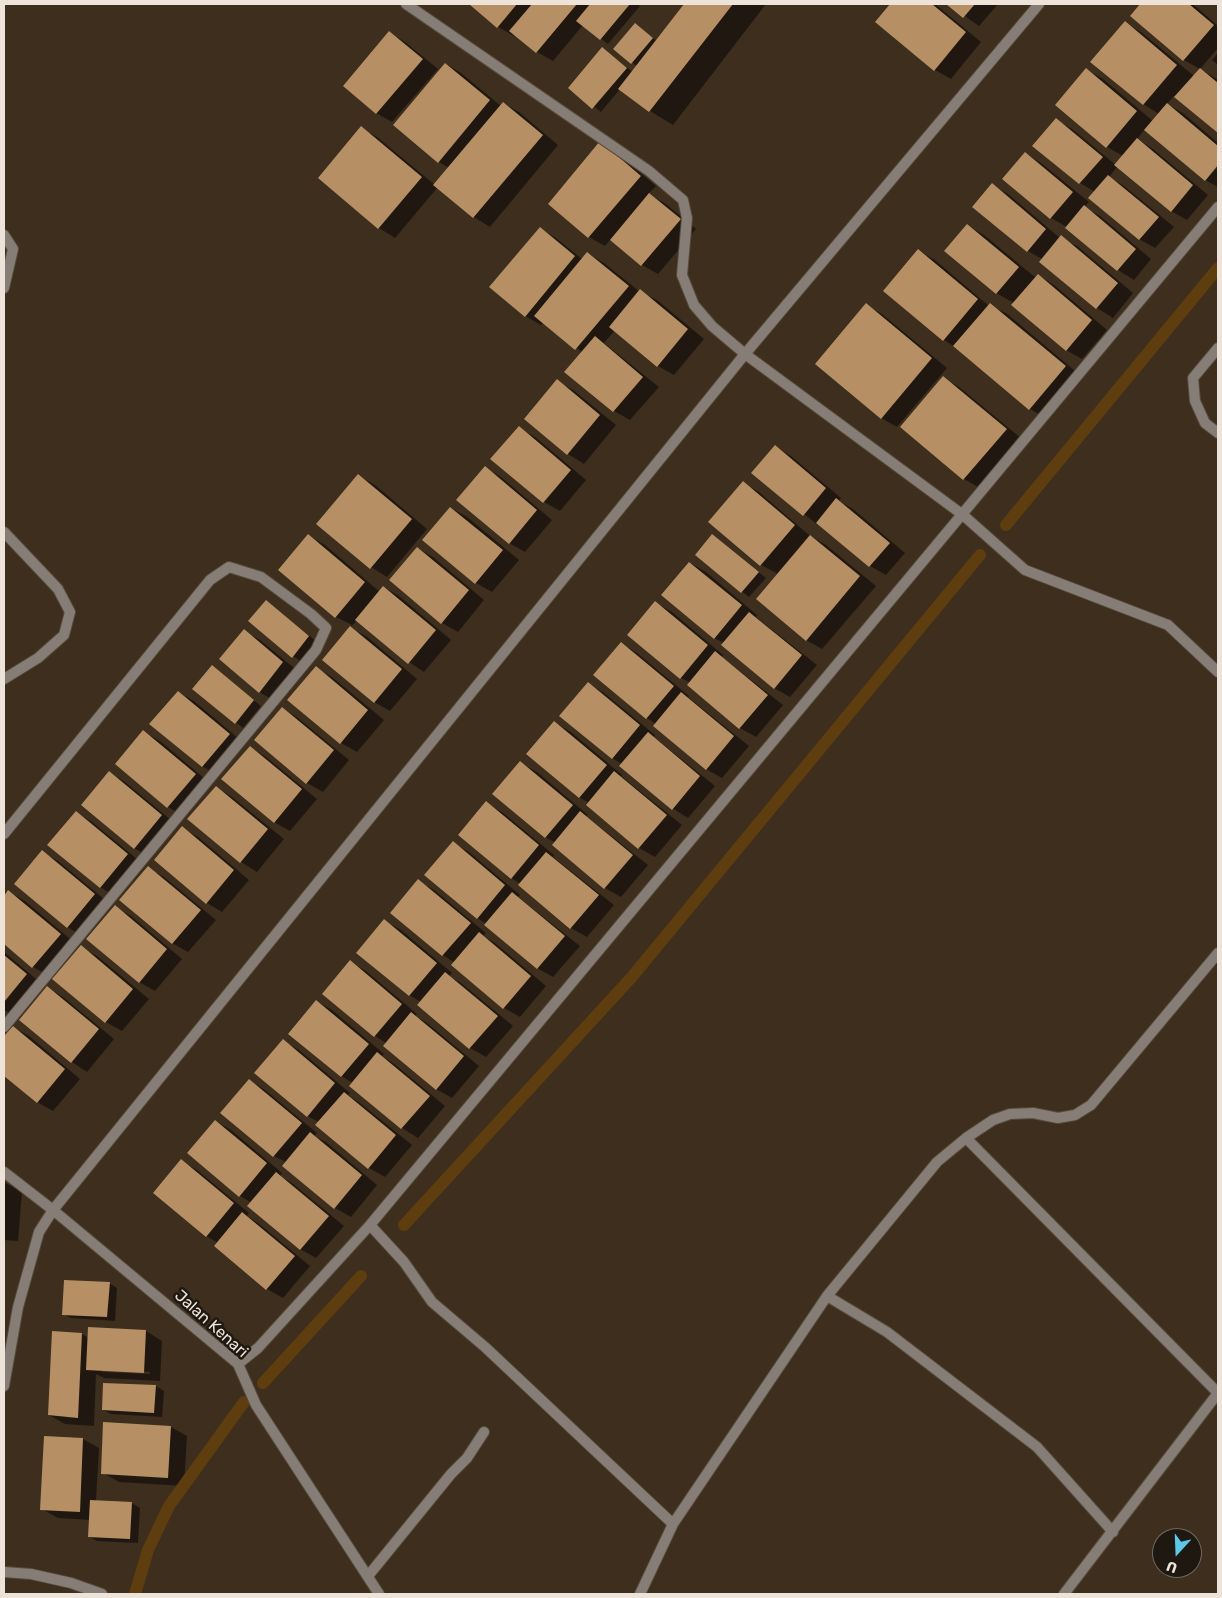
<!DOCTYPE html>
<html>
<head>
<meta charset="utf-8">
<style>
	body { margin:0 }
	#map { position:relative; width:1222px; height:1598px; overflow:hidden; background:#3d2e1e; font-family:Rubik,sans-serif }
	canvas { display:block }
	.frame { position:absolute; inset:0; border:5px solid #ede3d9; pointer-events:none }
	.north { position:absolute; left:1152px; top:1528px; width:50px; height:50px; box-sizing:border-box; background:#1f1811; border:1px solid #716961; border-radius:50%; rotate:200deg; font-size:14px; font-weight:700; line-height:20px; text-align:center; color:#ede3d9 }
	.north::after { content:''; display:block; margin:auto; width:18px; height:22px; background:#5cc7e7; clip-path:polygon(50% 0,100% 100%,50% 72%,0 100%) }
</style>
</head>
<body>
<div id="map">
<canvas width="1222" height="1598"></canvas>
<div class="frame"></div>
<div class="north">U</div>
</div>
<script>
const context = document.querySelector('canvas').getContext('2d');
context.lineJoin = 'round';
function fillPath(path, color) {
  context.fillStyle = color;
  context.fill(path, 'evenodd');
}
function shape(rows) {
  const path = new Path2D();
  for (const r of rows) {
    path.moveTo(r[0], r[1]);
    for (let i = 2; i < r.length; i += 2) path.lineTo(r[i], r[i + 1]);
  }
  return path;
}
function strokePath(path, color, width, dash) {
  context.strokeStyle = color;
  context.lineWidth = width;
  context.lineCap = dash ? 'butt' : 'round';
  context.setLineDash(dash || []);
  context.stroke(path);
}
function write(font, color, halo, rows, align = 'center') {
  context.font = font + ' Rubik,sans-serif';
  context.lineWidth = 5;
  context.setLineDash([]);
  context.textBaseline = 'middle';
  context.strokeStyle = halo;
  context.fillStyle = color;
  for (const [text, x, y, turn = 0] of rows) {
    context.save();
    context.translate(x, y);
    context.rotate((+turn || 0) * Math.PI / 180);
    context.textAlign = isNaN(turn) ? turn : align;
    if (halo) context.strokeText(text, 0, 0);
    context.fillText(text, 0, 0);
    context.restore();
  }
}
const shadow = shape([
	[471,4,638,4,640,6,608,44,583,25,553,61,537,52,515,34,514,36,498,27],
	[686,4,766,4,673,125,650,111,620,89,601,112,570,88,603,49,633,72,637,66,614,49,635,24,657,41],
	[892,4,935,4,981,42,951,79,935,70,877,22],
	[948,4,998,4,979,26],
	[1141,4,1193,4,1218,26,1218,48,1200,69,1184,60,1131,16],
	[1125,23,1141,32,1194,76,1200,69,1218,80,1218,132,1174,96,1167,104,1183,113,1218,143,1218,163,1205,179,1145,129,1137,139,1153,149,1208,195,1187,220,1171,211,1118,166,1109,177,1124,186,1174,227,1155,248,1139,239,1095,192,1080,183,1034,146,1056,120,1072,129,1116,165,1123,156,1107,147,1087,70,1103,79,1153,121,1159,114,1143,104],
	[390,33,405,42,438,69,392,122,376,113],
	[1218,53,1218,65,1212,60],
	[446,64,461,73,501,106,503,103,519,112,558,145,490,227,474,217,438,187,395,238,379,228,319,178,361,128,377,137,435,185,449,168,439,162],
	[600,143,616,152,656,186,648,194,666,204,696,229,658,274,642,265,611,239,605,246,589,237],
	[1025,153,1041,163,1089,202,1084,207,1100,216,1151,259,1134,280,1118,270,1067,227,1051,218,1004,179],
	[1218,167,1218,187,1205,180],
	[992,185,1008,194,1060,238,1077,246,1133,293,1113,318,1097,308,1040,262,1042,259,1028,251],
	[968,226,984,235,1036,278,1038,275,1054,285,1107,330,1082,359,1066,350,1014,303,996,293],
	[540,228,556,238,583,260,588,254,604,263,640,292,657,300,704,339,674,375,658,366,615,330,604,343,659,387,630,420,614,411,566,372,582,352,544,322,541,325,525,316],
	[919,251,935,260,989,306,1006,313,1081,376,1046,418,1030,409,960,350,944,340,884,291],
	[866,305,882,314,947,368,897,427,881,418],
	[943,378,959,387,1022,439,980,488,964,479,902,427],
	[557,381,573,390,616,425,584,464,568,454,525,419],
	[519,428,535,437,586,480,560,511,544,502,492,459],
	[775,446,791,456,841,498,839,501,853,509,905,553,886,575,870,566,752,473],
	[485,468,501,477,552,520,525,552,509,543],
	[359,476,375,485,427,529,387,577,371,567],
	[743,483,759,492,809,535,826,545,876,586,822,649,806,640,778,574,761,565],
	[451,508,467,517,519,560,492,592,476,583,424,540],
	[712,535,766,578,749,597,696,555],
	[309,536,325,545,380,592,384,587,399,596,451,640,424,672,409,662,357,620,350,628,366,636,417,679,390,711,374,702,323,659,352,625,336,617],
	[417,548,433,557,484,600,458,632,442,623,391,580],
	[690,563,706,572,757,615,756,617,817,665,790,697,774,688,724,643,714,638],
	[266,602,316,641,300,661,293,656],
	[656,603,672,612,723,655,722,657,783,705,756,737,740,728,689,685,691,683,681,678],
	[244,631,260,640,299,672,275,701,259,692],
	[621,643,637,653,689,696,688,697,749,746,722,778,706,769,656,724,647,718],
	[212,667,261,706,243,728,194,688],
	[316,668,332,677,384,720,357,752,341,743],
	[588,683,604,693,655,735,654,737,715,786,688,818,672,808,622,764,612,758],
	[178,692,194,701,245,744,218,776,202,766,151,724],
	[282,708,298,718,349,760,323,792,307,783],
	[555,723,571,732,622,775,621,776,682,825,655,857,639,848,587,805,589,803,579,797],
	[144,732,160,741,211,784,184,816,168,807,117,764],
	[250,747,266,757,317,799,290,831,274,822],
	[521,763,537,772,588,815,586,816,648,865,621,897,605,888,556,843,545,837],
	[109,772,125,782,177,825,150,857,134,848],
	[216,787,232,797,284,839,257,872,241,862,189,819],
	[486,803,502,812,554,855,553,857,614,905,587,937,571,928,520,885,521,884,511,878],
	[76,812,92,822,143,864,116,897,100,887],
	[182,828,198,837,249,880,222,912,207,903],
	[453,843,469,852,520,895,518,897,580,946,553,977,537,968,487,924,477,918],
	[42,852,58,861,110,904,83,936,67,927],
	[148,868,164,877,216,920,188,952,172,943],
	[418,881,434,890,486,933,483,936,495,943,546,986,520,1017,504,1008,453,965,455,963,443,955,391,913],
	[9,892,25,901,76,944,49,976,33,967,4,942,4,898],
	[115,907,131,916,182,959,155,991,139,982],
	[385,921,401,930,452,973,449,976,461,983,513,1026,486,1057,470,1048,421,1002,409,995],
	[81,947,97,956,149,999,122,1031,106,1022],
	[4,952,42,984,15,1016,4,1010],
	[350,962,366,971,417,1014,415,1016,427,1023,479,1066,452,1098,436,1089,386,1043,375,1036,323,994],
	[47,987,63,997,114,1039,87,1072,72,1062,20,1020],
	[316,1001,332,1010,384,1054,382,1056,393,1063,445,1106,418,1138,402,1128,351,1086,353,1083,341,1076],
	[13,1027,29,1036,80,1079,53,1111,37,1102,4,1074,4,1038],
	[283,1041,299,1050,350,1093,348,1095,360,1103,412,1145,385,1177,369,1168,319,1122,307,1116],
	[249,1080,265,1090,317,1133,314,1136,326,1142,377,1185,351,1217,335,1208,283,1165,286,1162,274,1156],
	[215,1121,231,1130,282,1173,280,1176,292,1183,344,1226,316,1258,300,1249,252,1203,240,1196],
	[181,1161,197,1170,249,1213,247,1216,258,1223,310,1266,283,1298,267,1289,218,1243,206,1236],
	[4,1182,22,1192,18,1241,4,1240],
	[109,1283,117,1288,115,1321,71,1318,63,1314],
	[89,1328,146,1331,162,1341,160,1381,104,1378,96,1374,94,1426,65,1424,49,1415,82,1334,89,1338],
	[102,1369,150,1372,150,1374,102,1372],
	[156,1386,164,1391,162,1417,111,1414,103,1410],
	[171,1427,187,1436,184,1486,119,1482,103,1473],
	[83,1439,99,1448,96,1501,132,1503,140,1508,138,1543,97,1541,90,1537,91,1520,58,1518,42,1509]
]);
const stream = shape([
	[1006,525,1218,268],
	[404,1225,631,978,980,555],
	[263,1383,361,1276],
	[135,1594,148,1550,169,1506,244,1402]
]);
const building = shape([
	[469,4,517,4,497,28],
	[532,4,577,4,536,53,509,31],
	[590,4,630,4,600,40,576,21],
	[684,4,733,4,649,112,618,89],
	[890,4,932,4,966,32,934,71,875,22],
	[946,4,975,4,963,18],
	[1140,4,1189,4,1214,25,1183,61,1130,16],
	[1125,21,1177,65,1143,105,1090,62],
	[635,23,653,38,631,64,613,49],
	[389,31,423,59,376,114,343,86],
	[602,47,627,68,592,109,568,88],
	[445,63,490,100,438,163,393,125],
	[1086,68,1137,111,1106,148,1055,105],
	[1200,68,1218,83,1218,133,1174,97],
	[503,102,543,135,473,218,433,185],
	[1167,103,1218,146,1218,165,1205,181,1144,130],
	[1056,118,1103,157,1079,184,1032,146],
	[361,126,422,177,378,229,318,178],
	[1137,138,1193,185,1171,212,1114,165],
	[600,141,641,176,588,238,548,204],
	[1025,152,1073,192,1050,219,1002,179],
	[1108,175,1159,217,1139,240,1088,198],
	[992,183,1046,229,1027,252,972,207],
	[649,193,681,219,641,266,610,240],
	[1084,205,1136,249,1117,271,1065,228],
	[967,224,1019,267,996,294,944,251],
	[540,227,575,256,525,317,489,287],
	[1061,235,1118,283,1096,309,1039,262],
	[918,249,978,299,943,341,883,291],
	[587,252,629,286,575,350,534,316],
	[1038,274,1092,320,1066,351,1011,305],
	[640,289,688,329,657,367,609,327],
	[866,303,932,358,881,419,815,364],
	[990,303,1066,366,1029,410,953,346],
	[595,336,643,377,613,412,564,372],
	[943,376,1007,429,963,480,900,427],
	[557,379,600,415,567,455,524,419],
	[519,426,571,470,543,503,490,459],
	[775,445,826,488,803,516,751,473],
	[485,466,537,510,509,544,456,500],
	[358,474,412,519,370,569,316,524],
	[743,481,795,525,760,566,708,522],
	[836,498,890,543,869,567,816,523],
	[450,507,503,550,475,584,422,540],
	[308,534,365,582,335,618,278,570],
	[712,534,759,572,741,593,695,555],
	[810,535,860,576,806,641,756,599],
	[417,547,469,590,441,624,389,580],
	[689,562,742,605,714,639,661,595],
	[383,586,436,630,408,664,355,620],
	[266,600,309,636,292,658,248,621],
	[655,601,708,645,680,679,627,635],
	[749,612,802,655,774,689,721,645],
	[350,626,402,669,374,703,322,660],
	[244,629,283,662,259,693,219,659],
	[621,642,674,686,646,719,593,675],
	[715,651,768,695,739,729,687,685],
	[212,665,254,700,235,724,192,689],
	[316,666,368,710,340,744,287,700],
	[588,682,640,725,612,759,559,716],
	[178,691,230,734,202,767,149,724],
	[681,692,734,736,706,770,653,726],
	[282,707,334,750,306,784,254,740],
	[554,721,607,765,579,798,526,754],
	[143,730,196,774,167,808,115,764],
	[648,732,700,776,672,810,619,766],
	[250,746,302,789,274,823,221,779],
	[520,761,573,805,545,838,492,794],
	[109,771,162,815,134,849,81,805],
	[614,771,667,815,638,849,586,805],
	[216,786,268,829,240,863,187,819],
	[486,801,539,845,511,879,458,835],
	[76,811,128,854,100,888,47,845],
	[580,811,633,855,604,889,552,845],
	[182,826,234,870,206,904,154,860],
	[453,841,505,885,477,919,424,875],
	[42,850,95,894,67,928,14,884],
	[546,852,599,895,570,929,518,885],
	[148,866,201,910,172,944,119,900],
	[418,879,471,923,442,956,390,913],
	[8,890,61,934,32,968,4,944,4,896],
	[512,892,565,936,537,969,484,925],
	[115,905,167,949,139,983,86,939],
	[384,919,437,963,409,996,356,953],
	[479,932,531,976,503,1009,451,965],
	[81,945,133,989,105,1023,52,979],
	[4,955,27,974,4,1002],
	[350,960,402,1004,374,1037,322,994],
	[445,972,498,1016,469,1049,417,1005],
	[47,986,99,1029,71,1063,19,1020],
	[316,1000,369,1044,341,1077,288,1034],
	[411,1012,464,1056,436,1090,383,1046],
	[13,1026,65,1069,37,1103,4,1076,4,1036],
	[283,1039,335,1083,307,1117,254,1073],
	[377,1052,430,1096,401,1129,349,1086],
	[249,1079,302,1123,273,1157,220,1113],
	[344,1092,396,1135,368,1169,315,1125],
	[215,1120,267,1163,239,1197,187,1153],
	[310,1132,362,1175,334,1209,282,1166],
	[181,1159,234,1203,206,1237,153,1193],
	[276,1172,329,1216,300,1250,247,1206],
	[242,1212,295,1256,266,1290,214,1246],
	[64,1280,110,1282,107,1317,62,1315],
	[88,1327,146,1330,144,1373,86,1370],
	[52,1331,82,1333,78,1418,48,1415],
	[103,1383,156,1385,154,1413,102,1410],
	[103,1422,171,1426,168,1478,101,1474],
	[44,1436,83,1438,80,1512,40,1510],
	[90,1500,132,1502,130,1539,88,1537]
]);
const street = shape([
	[406,4,649,171,683,200,687,218,682,275,694,305,712,326,745,354,963,515,1025,570,1168,625,1218,672],
	[4,235,13,249,4,288],
	[1218,348,1193,378,1195,401,1205,423,1218,433],
	[4,532,58,589,70,612,64,635,38,658,4,679],
	[4,834,210,580,229,567,261,577,311,614,326,628,316,650,4,1027],
	[966,1138,1218,1393],
	[4,1172,53,1210,238,1364,256,1405,379,1594],
	[370,1225,404,1262,432,1302,485,1347,673,1524],
	[827,1296,887,1332,1037,1447,1113,1532],
	[238,1364,258,1348,370,1225,1218,207],
	[4,1386,18,1307,39,1232,53,1210,745,354,1039,4],
	[4,1572,31,1574,71,1583,102,1594],
	[368,1576,451,1474,467,1458,484,1432],
	[640,1594,673,1524,827,1296,937,1162,966,1138,993,1120,1010,1114,1033,1113,1058,1118,1075,1115,1091,1105,1218,953],
	[1064,1594,1218,1393]
]);
const streetNames = [
	["Jalan Kenari",211,1324,42]
];
fillPath(shadow, '#0007');
strokePath(stream, '#5e3d0f', 12);
fillPath(building, '#b69064');
strokePath(street, '#594b3c', 12);
strokePath(street, '#867e76', 10);
write('16px', '#ede3d9', '#1f1811', streetNames);
</script>
</body>
</html>
